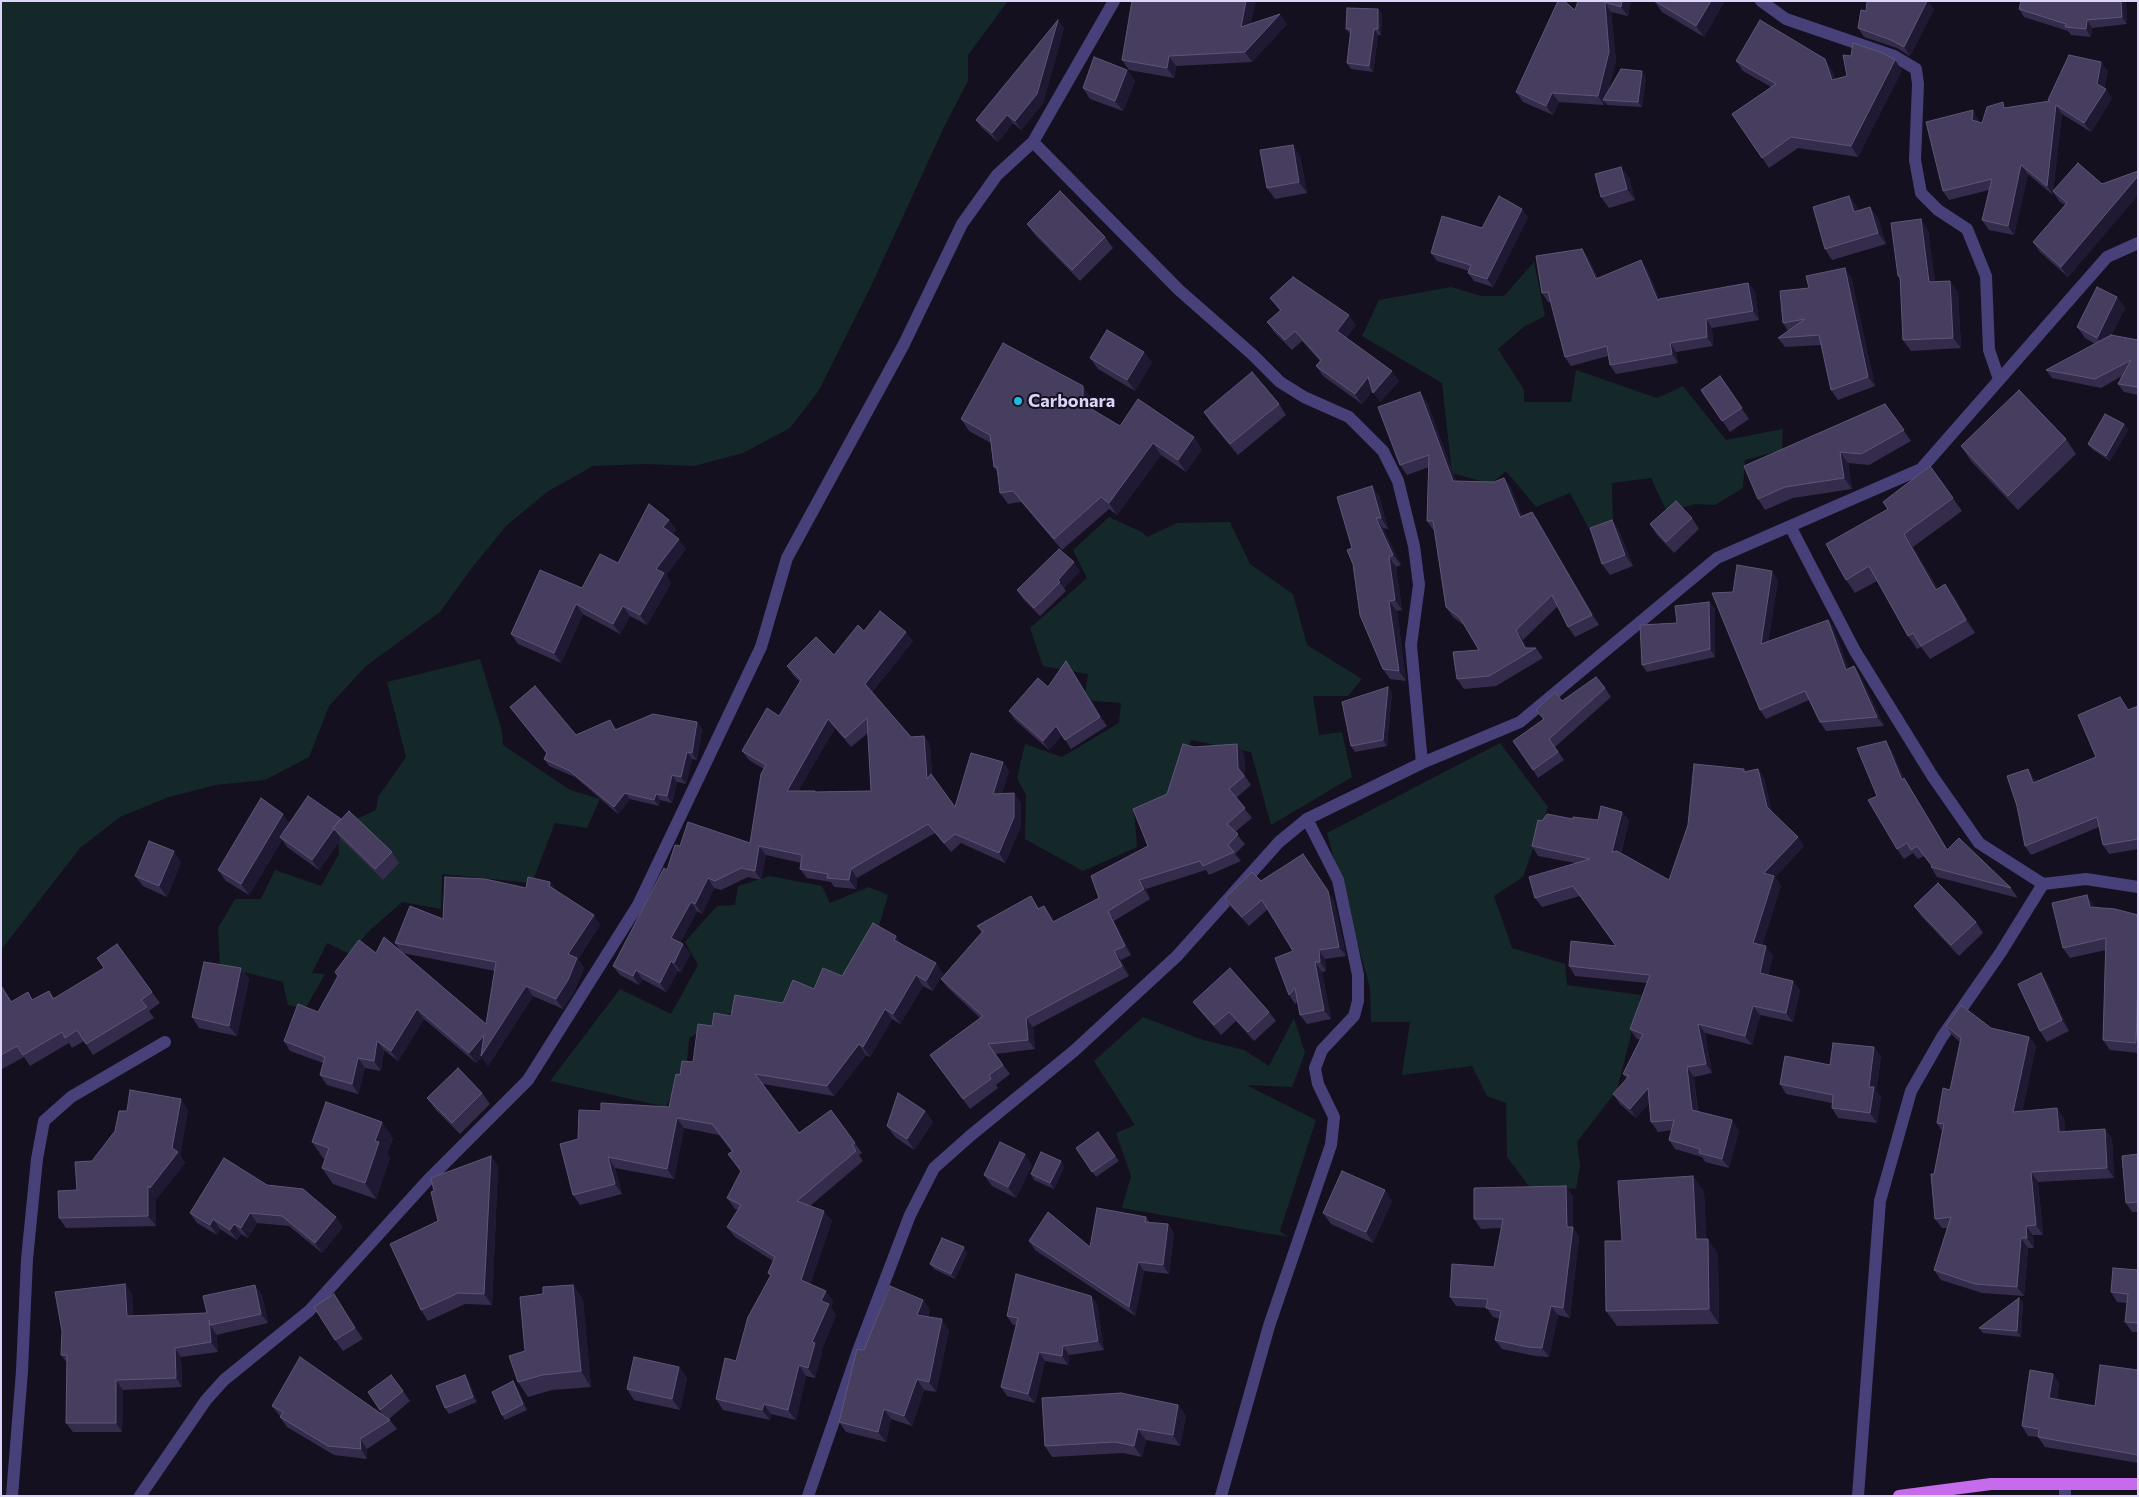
<!DOCTYPE html>
<html>
<head>
<meta charset="utf-8">
<style>
	body { margin:0 }
	#map { position:relative; width:2139px; height:1497px; overflow:hidden; background:#141020; font-family:Commissioner,sans-serif }
	canvas { display:block }
	.frame { position:absolute; inset:0; border:2px solid #dcd5f9; pointer-events:none }
</style>
</head>
<body>
<div id="map">
<canvas width="2139" height="1497"></canvas>
<div class="frame"></div>
</div>
<script>
const context = document.querySelector('canvas').getContext('2d');
context.lineJoin = 'round';
function fillPath(path, color) {
  context.fillStyle = color;
  context.fill(path, 'evenodd');
}
function shape(rows) {
  const path = new Path2D();
  for (const r of rows) {
    path.moveTo(r[0], r[1]);
    for (let i = 2; i < r.length; i += 2) path.lineTo(r[i], r[i + 1]);
  }
  return path;
}
function strokePath(path, color, width, dash) {
  context.strokeStyle = color;
  context.lineWidth = width;
  context.lineCap = dash ? 'butt' : 'round';
  context.setLineDash(dash || []);
  context.stroke(path);
}
function write(font, color, halo, rows, align = 'center') {
  context.font = font + ' Commissioner,sans-serif';
  context.lineWidth = 4;
  context.setLineDash([]);
  context.textBaseline = 'middle';
  context.strokeStyle = halo;
  context.fillStyle = color;
  for (const [text, x, y, turn = 0] of rows) {
    context.save();
    context.translate(x, y);
    context.rotate((+turn || 0) * Math.PI / 180);
    context.textAlign = isNaN(turn) ? turn : align;
    if (halo) context.strokeText(text, 0, 0);
    context.fillText(text, 0, 0);
    context.restore();
  }
}
const green = shape([
	[1,1,1008,1,968,55,968,81,944,127,871,286,819,390,790,428,743,453,694,466,645,464,593,466,547,492,506,526,471,569,440,612,366,666,329,706,309,757,265,780,215,785,166,798,120,817,80,848,1,950],
	[1534,262,1545,316,1525,326,1498,349,1524,390,1524,402,1571,402,1576,370,1657,398,1683,386,1726,440,1783,429,1782,450,1745,460,1743,488,1715,505,1695,504,1667,512,1651,478,1612,483,1613,528,1589,529,1570,493,1536,507,1506,471,1491,484,1452,473,1442,383,1362,336,1379,300,1451,287,1481,296,1504,296],
	[1109,517,1142,532,1147,537,1177,523,1230,522,1250,564,1293,594,1307,645,1362,679,1348,696,1313,696,1319,735,1342,732,1352,777,1271,825,1251,752,1191,740,1174,795,1134,810,1137,847,1083,871,1025,839,1026,795,1017,778,1025,744,1062,757,1119,723,1121,703,1084,700,1088,674,1043,666,1030,628,1087,578,1073,550],
	[480,659,502,731,503,745,570,790,600,799,587,828,555,823,532,883,442,874,441,909,402,902,368,932,350,954,327,943,312,973,325,974,305,1009,288,1005,283,982,220,966,218,928,235,899,261,899,275,870,321,886,339,854,338,837,354,820,376,810,378,797,406,757,387,682],
	[1500,743,1548,807,1523,877,1494,896,1512,948,1565,964,1567,985,1641,995,1617,1090,1577,1142,1580,1166,1576,1189,1529,1186,1507,1157,1506,1103,1487,1096,1472,1066,1402,1075,1410,1022,1371,1022,1370,988,1327,833],
	[770,876,822,886,830,903,869,887,888,895,878,929,854,973,823,992,785,1003,751,1001,689,1038,687,1064,666,1107,550,1081,620,989,671,1014,698,965,685,942,717,906,735,905,738,886],
	[1143,1017,1203,1040,1244,1050,1269,1066,1294,1018,1305,1053,1292,1087,1246,1085,1316,1120,1280,1231,1288,1237,1122,1208,1131,1176,1116,1133,1135,1125,1094,1061]
]);
const minor = shape([
	[1761,1,1786,19,1894,56,1916,69,1918,84,1915,160,1921,193,1938,210,1967,229,1986,276,1989,350,1999,379],
	[1033,142,1179,290,1253,355,1280,382,1304,397,1349,417,1383,451,1398,481,1414,546,1419,585,1411,645,1422,763],
	[1790,526,1855,651,1933,777,1979,843,2043,884,2086,879,2138,887],
	[2065,1484,2065,1496],
	[12,1496,22,1371,27,1259,37,1159,44,1121,71,1097,165,1042],
	[140,1496,206,1400,224,1380,309,1311,427,1181,528,1080,638,905,761,647,787,558,904,344,962,224,997,175,1033,142,1114,1],
	[808,1496,858,1351,910,1215,934,1168,970,1136,1074,1051,1177,956,1279,842,1307,819,1422,763,1520,722,1717,558,1921,469,2107,257,2138,243],
	[1221,1496,1269,1326,1331,1145,1334,1117,1318,1084,1315,1068,1322,1050,1354,1016,1358,1001,1358,975,1338,880,1307,819],
	[1858,1496,1880,1201,1911,1091,1942,1037,2001,952,2043,884]
]);
const major = shape([
	[1899,1496,1991,1484,2138,1484]
]);
const wall = shape([
	[1578,1,1631,1,1628,16,1611,12,1616,61,1608,91,1646,77,1642,107,1607,105,1605,102,1604,105,1559,102,1553,115,1523,102,1516,92,1575,10],
	[1654,1,1723,1,1724,2,1704,37,1662,12],
	[2126,1,2127,24,2092,28,2091,37,2071,35,2068,31,2024,17,2019,9],
	[1378,9,1382,14,1381,35,1378,35,1373,72,1351,69,1347,63,1350,34,1346,29],
	[1934,9,1910,56,1897,48,1864,37,1858,28,1866,11],
	[1251,24,1287,24,1252,62,1176,66,1174,78,1129,70,1122,60],
	[1064,28,1043,103,1021,130,1013,123,998,142,982,128,976,120],
	[1736,61,1832,70,1835,79,1902,70,1858,157,1798,148,1769,168,1732,114,1771,87,1743,71],
	[1127,70,1135,81,1123,111,1090,99,1083,88],
	[2108,71,2104,88,2112,98,2091,132,2062,114,2053,191,2102,184,2138,176,2138,195,2068,277,2040,252,2033,242,2065,205,2060,202,2053,192,2053,195,2028,174,2014,235,1989,230,1982,220,1989,190,1949,200,1943,191,1979,120,1979,122,1982,123,2007,108,2049,101,2048,100],
	[1300,156,1307,193,1275,199,1267,188],
	[1621,167,1629,178,1635,200,1609,208,1601,197],
	[1849,196,1857,207,1858,211,1870,207,1878,218,1886,244,1832,260,1825,249],
	[1528,217,1493,287,1474,281,1468,273,1469,271,1437,261,1431,253],
	[1027,224,1105,237,1113,248,1080,281,1035,235],
	[1928,230,1935,282,1958,292,1961,348,1911,351,1903,340,1900,280,1898,276],
	[1582,249,1588,258,1598,278,1647,269,1659,299,1748,283,1755,292,1759,320,1712,328,1713,346,1676,352,1678,363,1616,374,1610,365,1608,356,1571,366,1565,357,1551,302,1548,302,1542,293],
	[1851,277,1875,386,1838,400,1831,390,1821,345,1785,347,1778,338,1788,331,1783,323,1809,288],
	[2117,297,2125,308,2111,336,2138,340,2138,395,2124,392,2118,384,2122,376,2101,388,2052,378,2046,370,2095,344,2085,338,2077,327],
	[1270,298,1356,325,1346,338,1399,381,1380,402,1373,390,1362,404,1323,376,1316,366,1320,361,1302,341,1292,350,1274,332,1267,322,1280,311],
	[1090,358,1152,362,1135,391,1098,369],
	[1720,376,1749,419,1730,432,1701,390],
	[1091,398,1091,409,1120,426,1202,449,1186,472,1161,455,1117,515,1109,509,1062,550,1021,502,1008,504,1000,493,998,473,994,467,991,443,969,431,961,419],
	[1427,402,1456,481,1494,482,1504,478,1511,488,1522,516,1532,512,1539,522,1599,625,1575,637,1568,627,1558,606,1523,640,1527,648,1536,648,1543,658,1496,686,1464,689,1457,679,1479,650,1465,626,1453,617,1446,607,1434,531,1427,521,1429,467,1407,475,1400,465],
	[1279,404,1286,415,1238,455,1211,423,1204,412],
	[1885,404,1911,441,1869,465,1848,463,1852,489,1793,498,1765,510,1758,499],
	[2124,424,2128,430,2110,461,2092,449,2088,444],
	[2066,439,2076,454,2018,510,1971,461,1961,446],
	[1930,466,1962,511,1913,547,1938,589,1955,598,1975,633,1930,659,1921,647,1917,649,1908,636,1877,581,1855,593,1846,580,1888,509],
	[1379,496,1388,529,1383,528,1401,565,1396,567,1402,610,1397,611,1406,681,1390,679,1383,669,1352,548],
	[1692,518,1699,529,1674,553,1657,535,1650,524],
	[669,520,676,530,673,534,686,549,666,575,671,583,647,625,630,616,620,634,583,614,561,663,518,644,511,634,582,588,618,563],
	[1612,520,1619,531,1633,566,1610,575,1602,564],
	[1080,571,1064,588,1066,591,1040,616,1023,599,1017,590],
	[1778,580,1768,641,1828,620,1834,629,1848,668,1854,666,1860,675,1884,726,1826,731,1820,722,1809,700,1766,719,1760,710,1733,592],
	[1709,602,1715,609,1715,657,1647,672,1642,665,1677,623],
	[864,631,913,641,872,692,911,737,924,736,930,745,932,776,955,807,1003,762,1009,771,1002,793,1014,793,1021,803,1021,826,1005,863,961,843,951,852,935,833,857,878,856,889,834,887,831,882,807,878,800,869,801,863,766,855,761,880,748,877,721,890,714,888,702,914,697,911,680,943,683,944,690,954,681,972,678,971,666,992,642,979,639,985,620,975,613,966,680,846,750,843,764,769,749,760,742,751,779,716,800,682,793,675,787,666,834,655],
	[835,728,851,747,868,733,871,791,817,792,815,791,798,791],
	[1066,661,1107,726,1071,749,1062,735,1049,750,1015,720,1009,711,1048,687],
	[1388,687,1392,693,1387,746,1355,752,1351,746],
	[1605,688,1611,697,1555,747,1564,760,1538,778,1533,770,1543,719,1536,710],
	[2138,706,2138,849,2109,854,2103,845,2099,827,2031,855,2025,846,2034,778,2036,782,2096,757,2128,710],
	[510,707,576,735,610,720,616,729,697,722,702,729,697,760,692,759,686,784,677,782,672,803,660,800,659,806,630,799,618,814,575,777,549,766,544,759,547,754],
	[1237,744,1244,754,1245,776,1251,785,1236,798,1252,818,1235,832,1245,844,1235,854,1241,861,1209,875,1206,870,1146,889,1150,899,1114,921,1131,955,1121,960,1129,976,1033,1027,1035,1049,995,1054,1010,1074,996,1085,998,1088,970,1109,930,1055,980,1018,948,988,941,979,982,933,977,926,1031,896,1039,909,1044,906,1054,921,1099,898,1148,846,1167,794,1194,747],
	[1892,751,1904,779,1910,788,1948,850,2011,888,2018,898,1937,877,1931,867,1932,866,1924,856,1918,859,1913,853,1904,859,1897,849,1877,796],
	[1758,769,1764,778,1772,813,1804,846,1775,877,1781,886,1762,945,1773,956,1768,975,1800,990,1793,1022,1760,1015,1752,1045,1705,1033,1712,1073,1694,1077,1698,1111,1739,1130,1729,1168,1705,1162,1702,1157,1675,1149,1669,1140,1672,1130,1658,1132,1651,1122,1649,1103,1636,1118,1620,1104,1613,1094,1627,1079,1623,1074,1640,1040,1636,1038,1630,1029,1647,983,1575,976,1569,966,1616,946,1580,896,1542,907,1535,898,1575,863,1538,856,1532,846,1542,821,1573,819,1598,820,1622,812,1629,821,1621,853,1669,880,1745,772],
	[341,819,392,852,399,863,383,880,341,839,319,870,287,847,282,840,249,895,226,881,218,870,289,823],
	[181,862,167,897,143,886,135,876],
	[1261,881,1334,900,1346,956,1325,959,1326,971,1322,972,1331,1019,1307,1024,1300,1015,1298,1001,1295,1004,1289,995,1293,951,1268,909,1249,926,1231,907,1225,898],
	[550,882,556,891,600,925,578,959,584,968,575,990,563,1009,533,996,488,1066,482,1057,476,1063,424,1019,398,1061,384,1050,381,1071,365,1068,358,1094,327,1085,320,1075,323,1063,290,1051,284,1041,318,1012,338,977,335,972,376,953,401,952,395,943,443,919,526,888],
	[402,953,495,971,486,1024],
	[2094,905,2095,908,2138,915,2138,1053,2110,1050,2103,1040,2106,950,2070,958,2063,948],
	[1914,906,1976,922,1983,933,1959,956,1922,917],
	[896,936,901,944,943,973,933,991,923,986,900,1024,892,1019,870,1057,866,1055,834,1096,763,1084,799,1133,831,1110,862,1153,859,1155,863,1161,810,1206,832,1221,810,1284,833,1301,831,1307,836,1315,821,1351,822,1353,815,1378,806,1376,796,1420,771,1414,770,1420,723,1410,716,1399,736,1361,770,1276,768,1273,773,1261,735,1237,727,1227,738,1210,735,1209,727,1198,741,1172,728,1154,732,1152,719,1135,684,1128,674,1179,615,1168,622,1194,580,1205,573,1195,578,1139,601,1111,669,1107,680,1075,693,1062,712,1026,731,1016,783,1003,842,976],
	[241,968,249,979,237,1036,199,1028,192,1017],
	[2041,973,2048,984,2069,1031,2047,1042,2040,1031],
	[1,984,12,1002,33,1000,49,991,54,998,152,992,160,1003,149,1011,154,1018,93,1055,84,1041,72,1048,69,1043,30,1066,24,1057,2,1069,1,1068],
	[1193,1002,1269,1012,1276,1021,1254,1041,1236,1021,1221,1035,1200,1011],
	[1946,1026,1991,1028,2029,1037,2036,1046,2022,1112,2064,1118,2065,1131,2105,1129,2112,1139,2114,1178,2038,1182,2043,1235,2033,1235,2034,1248,2028,1248,2024,1296,1982,1293,1941,1280,1934,1270,1947,1228,1942,1228,1935,1219,1934,1174,1942,1131,1937,1123,1950,1090,1960,1042,1953,1036],
	[1874,1047,1881,1057,1876,1091,1881,1097,1877,1123,1838,1118,1832,1108,1832,1103,1786,1094,1780,1084,1830,1065],
	[482,1093,490,1104,460,1134,435,1109,427,1098],
	[188,1110,180,1155,185,1163,157,1198,156,1197,156,1226,66,1228,59,1218,77,1190,92,1161],
	[925,1111,933,1122,914,1150,895,1137,887,1126],
	[1098,1132,1119,1161,1096,1177,1076,1148],
	[393,1138,387,1154,390,1158,376,1199,333,1184,322,1168,325,1159,323,1158,312,1142],
	[2138,1154,2138,1212,2132,1212,2126,1203],
	[491,1156,498,1167,492,1305,465,1304,428,1321,421,1310,438,1221,434,1191],
	[1061,1161,1064,1167,1054,1189,1034,1180,1031,1174],
	[1032,1165,1016,1198,992,1186,984,1175],
	[267,1185,343,1227,322,1253,289,1226,257,1223,248,1238,241,1234,237,1240,220,1229,217,1235,197,1223,190,1213],
	[1385,1190,1392,1201,1373,1243,1331,1224,1323,1213],
	[1704,1191,1706,1239,1718,1254,1719,1324,1617,1326,1606,1311,1622,1241],
	[1573,1196,1573,1228,1579,1237,1570,1318,1558,1315,1549,1357,1535,1356,1502,1349,1495,1340,1500,1319,1493,1317,1487,1308,1456,1306,1450,1297,1494,1267,1501,1228,1481,1229,1474,1219],
	[1146,1217,1149,1222,1168,1224,1174,1233,1169,1274,1144,1271,1135,1316,1035,1250,1029,1241,1090,1247],
	[967,1253,955,1279,934,1269,930,1264],
	[2138,1270,2138,1332,2132,1332,2125,1322,2127,1303,2117,1302,2111,1292],
	[125,1284,132,1294,133,1316,207,1313,262,1295,268,1323,216,1335,216,1334,218,1352,181,1357,182,1387,123,1390,122,1432,73,1432,66,1423,67,1363,61,1355],
	[573,1285,583,1300,591,1387,552,1390,528,1397,518,1382,525,1351,543,1294],
	[1091,1296,1097,1304,1104,1350,1069,1355,1068,1365,1045,1361,1035,1403,1007,1396,1001,1387,1016,1325,1013,1325,1007,1316],
	[2019,1298,2023,1303,2021,1337,1983,1333,1979,1328],
	[923,1300,930,1310,928,1317,949,1330,936,1392,924,1390,912,1426,891,1419,886,1442,846,1432,839,1422,864,1350],
	[341,1305,363,1339,343,1351,335,1340],
	[679,1367,687,1378,680,1410,634,1400,627,1389],
	[2138,1370,2138,1463,2045,1447,2038,1437,2028,1436,2022,1426,2053,1374,2059,1383,2057,1400,2095,1406],
	[468,1380,477,1402,449,1414,445,1408],
	[513,1381,517,1387,527,1410,505,1420,502,1415],
	[403,1391,410,1401,389,1419,397,1429,367,1449,367,1459,334,1455,287,1427,280,1417,281,1416,279,1415,272,1406,382,1414,368,1392],
	[1178,1405,1186,1416,1180,1446,1146,1440,1142,1457,1123,1453,1052,1457,1045,1446]
]);
const shadedWall = shape([
	[1246,1,1256,1,1248,37,1241,27],
	[1622,1,1631,1,1628,16,1621,7],
	[1711,1,1723,1,1724,2,1704,37,1696,26],
	[1927,1,1928,1,1934,9,1910,56,1904,47],
	[2121,1,2126,1,2127,24,2122,17],
	[1605,2,1611,12,1616,61,1606,100,1603,100,1605,102,1604,105,1598,96],
	[1378,9,1382,14,1381,35,1378,29],
	[1280,14,1287,24,1252,62,1245,52],
	[1058,20,1064,28,1043,103,1021,130,1015,121],
	[2087,20,2092,28,2091,37,2086,29],
	[1374,29,1378,35,1373,72,1369,66],
	[1169,56,1176,66,1174,78,1167,68],
	[1825,59,1832,70,1839,90,1832,80],
	[1895,60,1902,70,1858,157,1851,146],
	[2101,62,2108,71,2104,93,2106,89,2112,98,2091,132,2084,123,2097,84],
	[1127,70,1135,81,1123,111,1115,101],
	[1642,71,1646,77,1642,107,1638,102],
	[1552,93,1559,102,1553,115,1546,106],
	[2056,105,2062,114,2053,195,2047,186],
	[1973,110,1979,120,1978,130,1972,120],
	[1007,115,1013,123,998,142,992,133],
	[1293,145,1300,156,1307,193,1299,182],
	[2021,165,2028,174,2014,235,2008,226],
	[1621,167,1629,178,1635,200,1627,189],
	[2138,176,2138,195,2068,277,2061,267],
	[1849,196,1857,207,1862,223,1854,212],
	[1870,207,1878,218,1886,244,1878,233],
	[1522,209,1528,217,1493,287,1487,279],
	[1921,219,1928,230,1937,293,1929,282],
	[1582,249,1588,258,1602,288,1596,279],
	[1641,260,1647,269,1664,310,1658,301],
	[1845,268,1851,277,1875,386,1868,377],
	[1950,281,1958,292,1961,348,1953,338],
	[1748,283,1755,292,1759,320,1753,311],
	[2117,297,2125,308,2105,348,2097,338],
	[1349,315,1356,325,1344,341,1337,331],
	[1706,319,1712,328,1713,346,1707,337],
	[1670,343,1676,352,1678,363,1672,354],
	[1144,352,1152,362,1135,391,1127,380],
	[1392,371,1399,381,1380,402,1373,393],
	[1368,377,1375,387,1362,404,1355,394],
	[1083,386,1091,398,1091,415,1083,404],
	[1420,392,1427,402,1460,491,1453,481],
	[2124,424,2128,430,2110,461,2106,456],
	[1194,437,1202,449,1186,472,1178,460],
	[1153,443,1161,455,1117,515,1109,503],
	[1840,452,1848,463,1852,489,1844,478],
	[1504,478,1511,488,1527,527,1520,517],
	[1372,486,1379,496,1388,529,1381,518],
	[1532,512,1539,522,1599,625,1592,615],
	[1376,518,1383,528,1401,565,1393,555],
	[669,520,676,530,670,537,663,527],
	[1612,520,1619,531,1633,566,1625,555],
	[1904,534,1913,547,1946,603,1936,590],
	[679,539,686,549,666,575,671,583,647,625,640,615,656,569],
	[1389,557,1396,567,1402,610,1395,600],
	[1074,562,1080,571,1064,588,1058,580],
	[1772,571,1778,580,1767,652,1761,644],
	[1945,584,1955,598,1975,633,1966,620],
	[1389,601,1397,611,1406,681,1399,671],
	[1709,602,1715,609,1715,657,1710,649],
	[576,604,583,614,561,663,554,653],
	[623,606,630,616,620,634,613,624],
	[1828,620,1834,629,1852,678,1846,670],
	[1516,630,1523,640,1529,653,1525,648],
	[906,632,913,641,871,693,865,684],
	[1066,661,1072,670,1107,726,1100,717],
	[1854,666,1860,675,1884,726,1877,717],
	[1388,687,1392,693,1387,746,1383,740],
	[828,719,835,728,793,800,787,791],
	[697,722,702,729,697,760,692,753],
	[1056,726,1062,735,1049,750,1043,741],
	[924,736,930,745,933,788,927,779],
	[1886,741,1892,751,1904,779,1910,788,1954,860,1902,780],
	[1237,744,1244,754,1245,776,1238,768],
	[687,752,692,759,686,784,681,777],
	[1003,762,1009,771,999,803,993,794],
	[1758,769,1764,778,1773,817,1767,807],
	[2028,769,2034,778,2039,792,2033,783],
	[672,775,677,782,672,803,667,796],
	[625,793,630,799,618,814,614,807],
	[1014,793,1021,803,1021,826,1005,863,999,853],
	[656,794,660,800,659,806,654,800],
	[1622,812,1629,821,1618,862,1612,852],
	[283,814,291,825,280,837,282,840,249,895,241,884],
	[334,829,341,839,319,870,312,860],
	[1798,837,1804,846,1775,877,1781,886,1760,953,1753,943,1764,873],
	[759,846,766,855,761,880,755,871],
	[174,851,181,862,167,897,159,886],
	[1303,854,1334,900,1346,956,1339,947],
	[851,869,857,878,856,889,849,880],
	[708,878,714,888,702,914,695,904],
	[1139,880,1146,889,1150,899,1144,889],
	[550,882,557,891,549,886],
	[2087,895,2094,905,2097,918,2090,907],
	[691,902,697,911,678,947,671,938],
	[1044,906,1051,915,1059,931,1053,922],
	[1108,911,1114,921,1131,955,1125,946],
	[594,915,600,925,578,959,584,968,575,990,563,1009,556,999,568,954],
	[896,936,903,947,894,940],
	[683,944,690,954,681,972,674,963],
	[1766,946,1773,956,1766,982,1760,973],
	[1319,950,1325,959,1326,971,1320,962],
	[1114,951,1121,960,1129,976,1122,966],
	[671,961,678,971,666,992,660,983],
	[1315,962,1322,972,1331,1019,1324,1010],
	[936,963,943,973,933,991,926,981],
	[241,968,249,979,237,1036,229,1026],
	[636,970,642,979,639,985,633,976],
	[2041,973,2048,984,2069,1031,2062,1020],
	[2138,974,2138,1045,2136,1043],
	[916,975,923,986,900,1024,893,1014],
	[1793,981,1800,990,1793,1022,1786,1013],
	[1,984,18,1013,1,986],
	[526,986,533,996,488,1066,482,1057,476,1063,469,1053],
	[1753,1006,1760,1015,1752,1045,1745,1036],
	[417,1009,424,1019,398,1061,391,1051],
	[885,1009,892,1019,870,1057,863,1047],
	[1026,1018,1033,1027,1035,1049,1028,1040],
	[1698,1024,1705,1033,1712,1073,1706,1064],
	[2029,1037,2036,1046,2020,1122,2013,1112],
	[377,1041,384,1050,381,1071,374,1061],
	[859,1044,866,1055,834,1096,827,1086],
	[1874,1047,1881,1057,1876,1091,1881,1097,1877,1123,1870,1113,1869,1087],
	[358,1058,365,1068,358,1094,352,1084],
	[1687,1067,1694,1077,1698,1119,1692,1110],
	[1648,1088,1654,1097,1636,1118,1630,1109],
	[181,1099,188,1110,180,1155,185,1163,157,1198,150,1188,172,1148],
	[2057,1108,2064,1118,2066,1142,2059,1132],
	[925,1111,933,1122,914,1150,907,1139],
	[677,1118,684,1128,674,1179,667,1169],
	[1732,1120,1739,1130,1729,1168,1722,1159],
	[382,1122,393,1138,387,1154,390,1158,376,1199,365,1183,375,1141],
	[2105,1129,2112,1139,2114,1178,2107,1168],
	[1025,1154,1032,1165,1016,1198,1008,1187],
	[491,1156,498,1167,492,1305,484,1294],
	[608,1157,615,1168,622,1194,615,1184],
	[1061,1161,1064,1167,1054,1189,1050,1183],
	[2031,1172,2038,1182,2043,1235,2036,1225],
	[1693,1176,1704,1191,1707,1254,1696,1239],
	[148,1186,156,1197,156,1226,148,1216],
	[1566,1186,1573,1196,1573,1228,1579,1237,1570,1318,1563,1308,1567,1227],
	[1385,1190,1392,1201,1373,1243,1366,1232],
	[824,1211,832,1221,808,1290,801,1280],
	[250,1213,257,1223,248,1238,241,1228],
	[336,1217,343,1227,322,1253,315,1243],
	[213,1219,220,1229,217,1235,210,1225],
	[234,1224,241,1234,237,1240,230,1230],
	[1168,1224,1174,1233,1169,1274,1163,1265],
	[2026,1226,2033,1235,2034,1248,2027,1238],
	[2021,1238,2028,1248,2024,1296,2017,1287],
	[1708,1239,1718,1254,1719,1324,1709,1309],
	[964,1247,967,1253,955,1279,951,1274],
	[1138,1262,1144,1271,1135,1316,1129,1307],
	[125,1284,132,1294,134,1326,127,1316],
	[255,1285,262,1295,268,1323,261,1314],
	[573,1285,583,1300,591,1387,581,1371],
	[826,1291,833,1301,831,1307,836,1315,821,1351,822,1353,815,1378,808,1368,812,1342,821,1301],
	[334,1294,341,1305,363,1339,355,1328],
	[1091,1296,1097,1304,1104,1350,1098,1341],
	[2019,1298,2023,1303,2021,1337,2017,1331],
	[923,1300,930,1310,924,1325,917,1315],
	[1551,1306,1558,1315,1549,1357,1542,1348],
	[942,1319,949,1330,936,1392,929,1382],
	[209,1320,210,1325,216,1334,218,1352,211,1342],
	[1063,1346,1069,1355,1068,1365,1062,1356],
	[175,1348,181,1357,182,1387,176,1378],
	[1039,1352,1045,1361,1035,1403,1028,1394],
	[799,1365,806,1376,796,1420,788,1410],
	[679,1367,687,1378,680,1410,672,1399],
	[2053,1374,2059,1383,2056,1408,2049,1398],
	[465,1375,468,1380,477,1402,473,1397],
	[917,1379,924,1390,912,1426,904,1416],
	[116,1380,123,1390,122,1432,116,1423],
	[513,1381,517,1387,527,1410,523,1404],
	[764,1404,771,1414,770,1420,762,1410],
	[1178,1405,1186,1416,1180,1446,1173,1435],
	[884,1409,891,1419,886,1442,878,1432],
	[1138,1429,1146,1440,1142,1457,1134,1446],
	[360,1439,367,1449,367,1459,361,1449]
]);
const building = shape([
	[1132,1,1246,1,1241,27,1280,14,1245,52,1169,56,1167,68,1122,60,1132,1],
	[1558,1,1564,1,1575,10,1578,1,1622,1,1621,7,1605,2,1609,52,1598,96,1552,93,1546,106,1516,92,1558,1],
	[1655,1,1711,1,1696,26,1655,1],
	[1867,1,1927,1,1904,47,1891,40,1858,28,1861,10,1866,11,1867,1],
	[2021,1,2121,1,2122,17,2087,20,2086,29,2065,27,2066,24,2019,9,2021,1],
	[1347,8,1378,9,1378,29,1374,29,1369,66,1347,63,1351,29,1346,29,1347,8],
	[1058,20,1037,94,1015,121,1007,115,992,133,976,120,1058,20],
	[1760,20,1825,59,1832,80,1847,76,1843,55,1851,56,1853,43,1883,53,1895,60,1851,146,1791,137,1762,158,1732,114,1776,84,1736,61,1760,20],
	[2069,55,2101,62,2097,84,2106,89,2084,123,2056,105,2047,186,2021,165,2008,226,1982,220,1992,179,1943,191,1926,122,1973,110,1972,120,1982,123,1987,107,2003,102,2004,108,2050,101,2048,100,2069,55],
	[1094,57,1127,70,1115,101,1083,88,1094,57],
	[1621,69,1642,71,1638,102,1603,100,1621,69],
	[1293,145,1299,182,1267,188,1260,150,1293,145],
	[2078,163,2102,184,2138,171,2138,176,2061,267,2033,242,2067,203,2053,191,2078,163],
	[1621,167,1627,189,1601,197,1595,174,1621,167],
	[1060,191,1105,237,1072,270,1027,224,1060,191],
	[1499,196,1522,209,1487,279,1468,273,1471,265,1431,253,1442,216,1482,228,1499,196],
	[1849,196,1854,212,1870,207,1878,233,1825,249,1813,207,1849,196],
	[1921,219,1929,282,1950,281,1953,338,1903,340,1900,276,1898,276,1891,223,1921,219],
	[1582,249,1596,279,1641,260,1658,301,1659,299,1748,283,1753,311,1706,319,1707,337,1670,343,1672,354,1610,365,1607,346,1565,357,1548,292,1542,293,1536,256,1582,249],
	[1845,268,1868,377,1831,390,1819,335,1778,338,1805,319,1783,323,1780,291,1809,288,1806,276,1845,268],
	[1293,277,1349,315,1337,331,1392,371,1373,393,1368,377,1355,394,1316,366,1321,360,1295,331,1285,340,1267,322,1281,310,1270,298,1293,277],
	[2097,287,2117,297,2097,338,2077,327,2097,287],
	[1107,330,1144,352,1127,380,1090,358,1107,330],
	[2111,335,2138,340,2138,387,2118,384,2131,360,2095,379,2046,370,2111,335],
	[1003,343,1083,386,1083,404,1120,426,1138,399,1194,437,1178,460,1153,443,1109,503,1101,497,1054,539,1013,491,1000,493,997,467,994,467,990,435,961,419,1003,343],
	[1252,372,1279,404,1230,444,1204,412,1252,372],
	[1720,376,1742,408,1722,421,1701,390,1720,376],
	[2019,390,2066,439,2008,496,1961,446,2019,390],
	[1420,392,1453,481,1494,482,1504,478,1520,517,1532,512,1592,615,1568,627,1552,595,1516,630,1525,648,1536,648,1489,676,1457,679,1453,652,1479,650,1460,618,1446,607,1433,521,1427,521,1429,455,1400,465,1378,407,1420,392],
	[1885,404,1904,430,1861,454,1840,452,1844,478,1785,487,1758,499,1744,466,1885,404],
	[2105,414,2124,424,2106,456,2088,444,2105,414],
	[1930,466,1953,498,1904,534,1936,590,1945,584,1966,620,1921,646,1913,633,1908,636,1869,566,1846,580,1826,544,1888,509,1883,502,1930,466],
	[1372,486,1381,518,1376,518,1393,555,1389,557,1395,600,1389,601,1399,671,1383,669,1360,615,1353,564,1347,550,1352,548,1337,497,1372,486],
	[1676,501,1692,518,1666,542,1650,524,1676,501],
	[649,504,669,520,663,527,679,539,656,569,664,573,640,615,623,606,613,624,576,604,554,653,511,634,540,570,582,588,600,554,618,563,649,504],
	[1612,520,1625,555,1602,564,1590,528,1612,520],
	[1059,549,1074,562,1058,580,1060,582,1034,608,1017,590,1059,549],
	[1737,565,1772,571,1761,644,1828,620,1846,670,1854,666,1877,717,1820,722,1805,691,1760,710,1712,593,1733,592,1737,565],
	[1709,602,1710,649,1642,665,1640,625,1677,623,1675,606,1709,602],
	[880,611,906,632,865,684,911,737,924,736,927,779,931,774,955,807,971,753,1003,762,993,794,1014,793,1014,817,999,853,955,834,944,843,928,824,851,869,849,880,827,878,828,874,800,869,802,855,759,846,755,871,741,868,715,881,708,878,695,904,691,902,671,938,683,944,674,963,671,961,660,983,636,970,633,976,613,966,664,868,667,870,675,845,680,846,688,822,750,843,761,774,766,765,742,751,767,708,779,716,801,680,787,666,816,637,834,655,858,625,864,631,880,611],
	[867,718,871,791,815,792,815,791,787,791,828,719,845,738,867,718],
	[1066,661,1100,717,1065,740,1056,726,1043,741,1009,711,1038,678,1048,687,1066,661],
	[1596,677,1605,688,1549,739,1558,752,1533,770,1513,741,1544,719,1536,710,1555,692,1562,701,1596,677],
	[535,686,576,735,610,720,615,730,653,714,697,722,692,753,687,752,681,777,672,775,667,796,656,794,654,800,625,793,614,807,570,771,544,759,547,753,510,707,535,686],
	[1388,687,1383,740,1351,746,1342,702,1388,687],
	[2120,697,2128,710,2138,706,2138,839,2103,845,2097,817,2025,846,2017,806,2007,776,2028,769,2033,783,2096,757,2078,715,2120,697],
	[1886,741,1902,780,1904,778,1947,850,1959,838,2011,888,1931,867,1932,866,1917,846,1911,850,1907,843,1897,849,1868,800,1877,796,1857,748,1886,741],
	[1183,744,1194,747,1237,744,1238,768,1244,776,1229,789,1245,808,1227,824,1238,834,1228,845,1234,852,1203,866,1200,861,1139,880,1144,889,1108,911,1125,946,1114,951,1122,966,1026,1018,1028,1040,988,1044,1003,1065,989,1075,991,1079,963,1099,930,1055,983,1016,941,979,983,931,977,926,1031,896,1038,909,1044,906,1053,922,1099,898,1091,876,1148,846,1133,809,1167,794,1183,744],
	[1694,764,1744,769,1744,772,1758,769,1767,807,1798,837,1764,873,1774,876,1753,943,1766,946,1760,973,1793,981,1786,1013,1753,1006,1745,1036,1698,1024,1706,1064,1687,1067,1692,1110,1732,1120,1722,1159,1699,1153,1700,1149,1669,1140,1674,1120,1651,1122,1648,1088,1630,1109,1613,1094,1629,1076,1623,1074,1643,1034,1630,1029,1650,975,1569,966,1571,941,1616,946,1573,886,1535,898,1529,877,1590,859,1532,846,1538,820,1542,821,1547,814,1573,819,1573,817,1598,820,1601,806,1622,812,1612,852,1617,851,1669,880,1688,825,1694,764],
	[308,796,341,819,333,828,334,829,312,860,280,837,308,796],
	[261,798,283,814,241,884,218,870,261,798],
	[349,811,392,852,375,869,333,828,349,811],
	[149,841,174,851,159,886,135,876,149,841],
	[1303,854,1328,891,1339,947,1319,950,1320,962,1315,962,1324,1010,1300,1015,1295,988,1289,995,1275,958,1293,951,1262,900,1242,917,1225,898,1252,872,1261,881,1303,854],
	[445,877,485,879,526,888,528,877,550,882,549,886,594,915,568,954,577,958,568,980,556,999,526,986,481,1056,484,1035,469,1053,417,1009,391,1051,377,1041,374,1061,358,1058,352,1084,320,1075,325,1057,284,1041,298,1004,318,1012,338,976,335,972,359,940,376,953,384,937,486,1024,496,962,395,943,410,906,443,919,445,877],
	[1938,883,1976,922,1951,945,1914,906,1938,883],
	[2087,895,2090,907,2115,909,2138,915,2138,974,2136,1043,2103,1040,2106,938,2063,948,2052,903,2087,895],
	[873,923,896,936,894,940,936,963,926,981,916,975,893,1014,885,1009,863,1047,859,1044,827,1086,755,1074,799,1133,831,1110,855,1143,852,1145,856,1151,797,1201,824,1211,801,1280,826,1291,821,1301,829,1304,812,1342,815,1343,808,1368,799,1365,788,1410,764,1404,762,1410,716,1399,725,1358,736,1361,748,1317,771,1275,768,1273,775,1257,727,1227,741,1205,727,1198,741,1171,728,1154,733,1151,712,1124,677,1118,667,1169,608,1157,615,1184,573,1195,560,1144,578,1139,579,1110,601,1111,601,1103,669,1107,676,1074,680,1075,682,1061,693,1062,698,1024,712,1026,714,1013,731,1016,735,995,783,1003,793,980,814,989,823,968,842,976,873,923],
	[117,944,152,992,141,1000,147,1007,86,1044,77,1030,65,1038,62,1032,23,1055,17,1046,1,1055,1,986,11,1002,28,992,32,1000,49,991,53,999,104,968,97,958,117,944],
	[204,962,241,968,229,1026,192,1017,204,962],
	[1230,968,1269,1012,1248,1032,1229,1012,1214,1025,1193,1002,1230,968],
	[2041,973,2062,1020,2040,1031,2018,984,2041,973],
	[1961,1005,1991,1028,2029,1037,2013,1112,2057,1108,2059,1132,2105,1129,2107,1168,2031,1172,2036,1225,2026,1226,2027,1238,2021,1238,2017,1287,1975,1284,1934,1270,1951,1217,1935,1219,1931,1174,1934,1174,1944,1124,1937,1123,1943,1088,1950,1090,1961,1038,1946,1026,1961,1005],
	[1833,1043,1874,1047,1869,1087,1874,1087,1870,1113,1832,1108,1833,1095,1780,1084,1785,1056,1830,1065,1833,1043],
	[458,1068,482,1093,452,1123,427,1098,458,1068],
	[130,1090,181,1099,172,1148,178,1152,150,1188,148,1186,148,1216,59,1218,58,1191,77,1190,75,1162,92,1161,115,1131,119,1111,127,1111,130,1090],
	[898,1093,925,1111,907,1139,887,1126,898,1093],
	[326,1102,382,1122,375,1141,379,1142,365,1183,322,1168,329,1148,312,1142,326,1102],
	[1098,1132,1115,1156,1092,1172,1076,1148,1098,1132],
	[1000,1142,1025,1154,1008,1187,984,1175,1000,1142],
	[1041,1152,1061,1161,1050,1183,1031,1174,1041,1152],
	[2138,1154,2138,1202,2126,1203,2122,1156,2138,1154],
	[491,1156,484,1294,458,1293,421,1310,390,1244,438,1221,431,1192,434,1191,431,1178,491,1156],
	[224,1158,267,1185,303,1189,336,1217,315,1243,282,1216,250,1213,241,1228,234,1224,230,1230,213,1219,210,1225,190,1213,224,1158],
	[1342,1171,1385,1190,1366,1232,1323,1213,1342,1171],
	[1693,1176,1696,1239,1708,1239,1709,1309,1606,1311,1605,1241,1622,1241,1618,1181,1693,1176],
	[1566,1186,1567,1227,1573,1227,1563,1308,1551,1306,1542,1348,1528,1347,1495,1340,1501,1311,1486,1308,1488,1299,1450,1297,1452,1264,1494,1267,1503,1219,1474,1219,1474,1188,1566,1186],
	[1097,1208,1146,1217,1145,1222,1168,1224,1163,1265,1138,1262,1129,1307,1029,1241,1048,1212,1090,1247,1097,1208],
	[942,1238,964,1247,951,1274,930,1264,942,1238],
	[2113,1268,2138,1270,2138,1323,2125,1322,2128,1294,2111,1292,2113,1268],
	[1016,1274,1091,1296,1098,1341,1063,1346,1062,1356,1039,1352,1028,1394,1001,1387,1018,1318,1007,1316,1016,1274],
	[125,1284,127,1316,207,1313,203,1296,255,1285,261,1314,210,1325,209,1320,211,1342,175,1348,176,1378,116,1380,116,1423,66,1423,67,1355,61,1355,62,1331,55,1292,125,1284],
	[573,1285,581,1371,542,1375,518,1382,509,1356,525,1351,520,1297,543,1294,543,1287,573,1285],
	[890,1286,923,1300,917,1315,942,1319,929,1382,917,1379,904,1416,884,1409,878,1432,839,1422,857,1349,864,1350,890,1286],
	[334,1294,355,1328,335,1340,314,1307,334,1294],
	[2019,1298,2017,1331,1979,1328,2019,1298],
	[300,1357,390,1420,360,1439,361,1449,328,1446,280,1417,283,1412,272,1406,300,1357],
	[634,1357,679,1367,672,1399,627,1389,634,1357],
	[2100,1365,2138,1370,2138,1455,2038,1437,2039,1429,2022,1426,2030,1370,2053,1374,2049,1398,2095,1406,2100,1365],
	[391,1375,403,1391,380,1410,368,1392,391,1375],
	[465,1375,473,1397,445,1408,436,1386,465,1375],
	[513,1381,523,1404,502,1415,492,1392,513,1381],
	[1121,1393,1178,1405,1173,1435,1138,1429,1134,1446,1115,1442,1045,1446,1042,1398,1121,1393]
]);
const markers = [
	[1018,401,5,"#1ebbdc"]
];
const poiNames = [
	["Carbonara",1028,401]
];
fillPath(green, '#142829');
strokePath(minor, '#484179', 12);
strokePath(major, '#c56beb', 12);
fillPath(wall, '#352c4c');
fillPath(shadedWall, '#201933');
fillPath(building, '#473e5f');
strokePath(building, '#5e5677', 1);
for (const [x, y, r, color] of markers) {
  const dot = new Path2D();
  dot.arc(x, y, r, 0, 2 * Math.PI);
  context.fillStyle = color;
  context.fill(dot);
  strokePath(dot, '#141020', 2);
}
write('bold 18px', '#dcd5f9', '#141020', poiNames, 'left');
</script>
</body>
</html>
